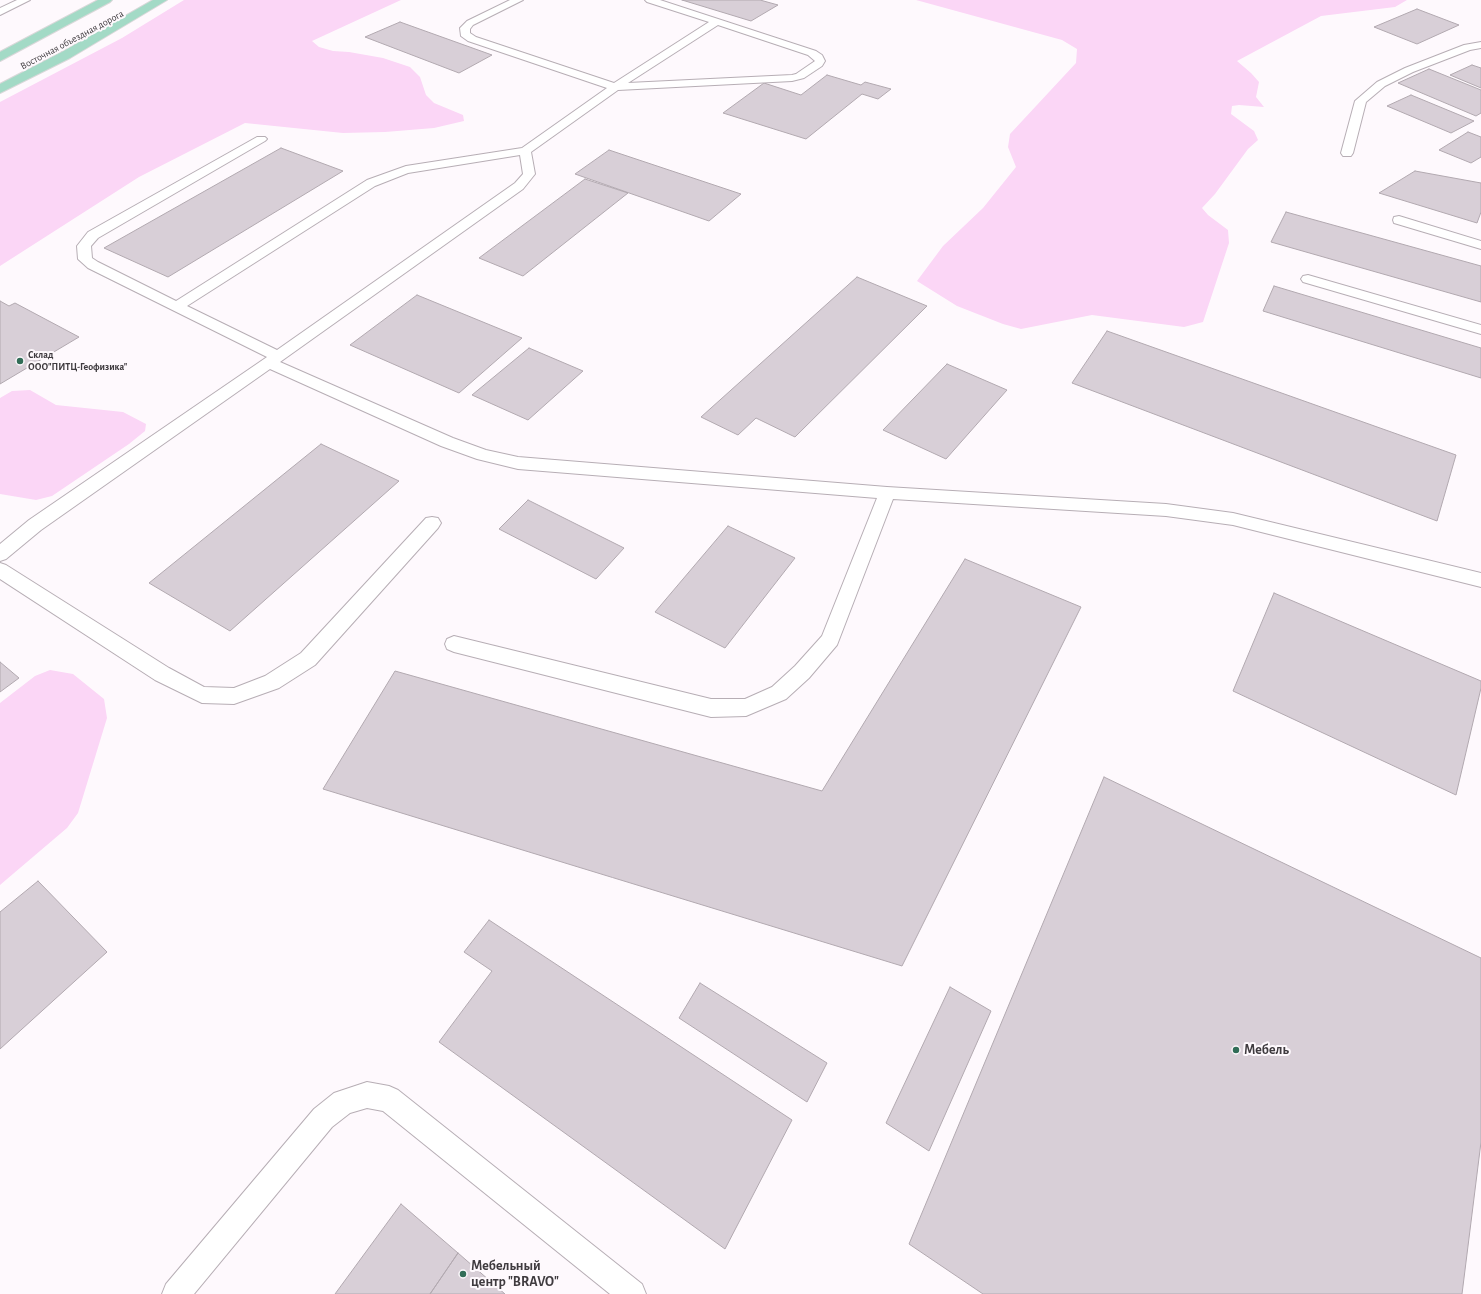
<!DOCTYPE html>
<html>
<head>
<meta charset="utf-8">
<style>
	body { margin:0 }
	canvas { display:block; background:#fef9fd }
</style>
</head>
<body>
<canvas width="1481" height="1294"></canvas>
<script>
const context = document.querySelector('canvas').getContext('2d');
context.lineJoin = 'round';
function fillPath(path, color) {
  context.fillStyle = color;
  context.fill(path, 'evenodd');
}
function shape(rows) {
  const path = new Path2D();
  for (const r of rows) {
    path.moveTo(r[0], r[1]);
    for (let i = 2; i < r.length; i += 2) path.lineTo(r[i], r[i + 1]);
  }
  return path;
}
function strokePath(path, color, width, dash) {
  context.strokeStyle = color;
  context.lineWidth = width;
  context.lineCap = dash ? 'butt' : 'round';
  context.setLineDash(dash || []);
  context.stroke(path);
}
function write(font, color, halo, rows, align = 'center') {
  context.font = font + ' "Alegreya Sans",sans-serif';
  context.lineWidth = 4;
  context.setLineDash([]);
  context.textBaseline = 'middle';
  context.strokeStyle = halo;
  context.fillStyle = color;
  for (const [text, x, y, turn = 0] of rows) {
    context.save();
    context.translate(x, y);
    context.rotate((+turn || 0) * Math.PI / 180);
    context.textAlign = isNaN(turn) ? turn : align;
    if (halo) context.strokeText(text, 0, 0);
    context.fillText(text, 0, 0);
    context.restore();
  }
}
const green = shape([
	[184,0,401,0,312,41,319,47,333,51,349,52,383,58,410,67,420,77,426,95,434,103,463,115,464,121,434,128,385,132,343,133,245,123,139,177,0,266,0,102,122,38],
	[916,0,1407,0,1395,7,1321,16,1237,61,1251,73,1259,82,1256,97,1264,107,1239,105,1232,106,1231,114,1254,131,1258,140,1248,149,1215,194,1202,208,1208,215,1228,230,1229,243,1203,322,1184,327,1092,315,1021,329,1003,324,957,306,917,281,943,246,983,208,1016,167,1008,147,1010,134,1076,63,1077,49,1062,40],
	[30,390,56,405,123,412,146,424,145,431,129,444,52,496,36,500,0,494,0,398,12,391],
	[50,670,73,674,104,699,107,718,78,813,67,828,0,885,0,703,35,676]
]);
const building = shape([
	[682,0,760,0,778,5,751,21,682,0],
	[1417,9,1459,25,1417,44,1374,27,1417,9],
	[400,22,492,55,459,73,365,37,400,22],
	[1472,65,1481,68,1481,88,1450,75,1472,65],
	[1429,69,1481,90,1481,113,1476,116,1398,83,1429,69],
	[827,75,861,85,865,82,891,89,878,99,862,94,806,139,723,113,764,83,801,95,827,75],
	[1411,95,1474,121,1451,133,1387,106,1411,95],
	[1468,132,1481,137,1481,157,1471,163,1439,150,1468,132],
	[281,148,343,171,168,277,104,248,281,148],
	[609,150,741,194,709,221,575,174,609,150],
	[1415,171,1481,183,1481,212,1477,223,1379,193,1415,171],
	[585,179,628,193,523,276,479,258,585,179],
	[1286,212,1481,266,1481,302,1271,242,1286,212],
	[857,277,927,306,795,437,756,418,738,435,701,417,857,277],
	[1274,286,1481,348,1481,378,1263,311,1274,286],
	[417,295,522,338,459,393,350,345,417,295],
	[0,301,9,306,15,303,79,337,0,384,0,301],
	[1107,331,1456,455,1437,521,1072,383,1107,331],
	[529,348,583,371,528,420,472,395,529,348],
	[947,364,1007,390,946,459,883,430,947,364],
	[321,444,399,481,230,631,149,583,321,444],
	[528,500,624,548,596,579,499,529,528,500],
	[728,526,795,558,725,648,655,612,728,526],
	[965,559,1081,607,902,966,323,789,395,671,822,791,965,559],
	[1274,593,1481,681,1481,688,1456,795,1233,691,1274,593],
	[0,662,19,678,0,692,0,662],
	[1104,777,1481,958,1481,1142,1462,1294,983,1294,909,1244,1104,777],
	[38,881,107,952,0,1049,0,912,38,881],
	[489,920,792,1120,725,1249,439,1042,492,971,464,952,489,920],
	[700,983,827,1063,807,1102,679,1018,700,983],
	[950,987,991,1011,929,1151,886,1123,950,987],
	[401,1204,458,1253,430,1294,335,1294,401,1204],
	[458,1253,505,1294,430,1294,458,1253]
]);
const service = shape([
	[17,0,30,0,0,15,0,8,17,0],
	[510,0,523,0,473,25,470,29,470,33,476,37,614,83,709,22,647,2,645,0,660,0,816,51,822,55,825,61,822,66,804,78,792,81,618,90,531,152,535,174,523,189,280,362,453,438,486,450,518,457,887,487,1166,504,1233,513,1481,573,1481,587,1233,525,1166,516,893,499,837,645,809,678,786,699,746,716,711,717,454,652,447,649,445,644,447,639,454,636,711,699,745,699,772,687,795,666,822,636,877,498,518,469,477,459,441,446,270,369,41,530,6,559,0,561,0,544,29,520,267,357,88,268,78,259,77,246,88,232,257,137,265,137,267,139,265,141,98,238,91,246,92,258,98,262,176,301,367,180,406,166,522,148,607,88,468,41,461,36,460,28,467,21,510,0],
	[718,25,808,55,815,61,796,74,792,75,628,83,718,25],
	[520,155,523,174,515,183,277,350,187,306,375,186,408,173,520,155],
	[1481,42,1481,48,1470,50,1413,72,1385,86,1366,102,1353,153,1351,156,1343,156,1341,153,1355,101,1377,82,1405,68,1464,45,1481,42],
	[1399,216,1481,241,1481,249,1394,223,1393,220,1394,217,1399,216],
	[1308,275,1481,325,1481,334,1303,282,1301,279,1303,276,1308,275],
	[432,517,438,518,441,523,438,528,315,665,279,688,234,704,202,703,155,680,0,579,0,563,6,565,169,668,204,687,234,688,265,676,301,653,426,518,432,517],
	[367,1082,389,1086,398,1090,642,1284,646,1294,610,1294,383,1111,367,1108,350,1113,332,1127,194,1294,162,1294,166,1284,314,1109,334,1093,367,1082]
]);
const primary = shape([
	[98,0,112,0,110,2,0,61,0,52,98,0],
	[153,0,167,0,70,58,0,93,0,84,62,52,153,0]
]);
const markers = [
	[20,361,4,"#316d57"],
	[1236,1050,4,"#316d57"],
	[463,1274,4,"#316d57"]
];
const farStreetnames = [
	["Восточная объездная дорога",72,40,-28]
];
const farPoinames = [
	["Склад",28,355],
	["ООО\"ПИТЦ-Геофизика\"",28,367]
];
const nearPoinames = [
	["Мебель",1244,1050],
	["Мебельный",471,1266],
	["центр \"BRAVO\"",471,1282]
];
fillPath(green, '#fbd6f6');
fillPath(building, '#d8cfd7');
strokePath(building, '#b2a9b0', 1);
strokePath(service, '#b7aeb5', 2);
strokePath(primary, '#d9d8d9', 2);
fillPath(service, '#fff');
fillPath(primary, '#a3dac6');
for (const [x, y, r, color] of markers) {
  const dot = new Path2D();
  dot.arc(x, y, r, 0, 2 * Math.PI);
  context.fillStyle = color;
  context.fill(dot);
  strokePath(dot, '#fef9fd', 1.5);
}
write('10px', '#3f3b3f', '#fef9fd', farStreetnames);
write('bold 10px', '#3f3b3f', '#fef9fd', farPoinames, 'left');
write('bold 14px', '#3f3b3f', '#fef9fd', nearPoinames, 'left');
</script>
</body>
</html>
